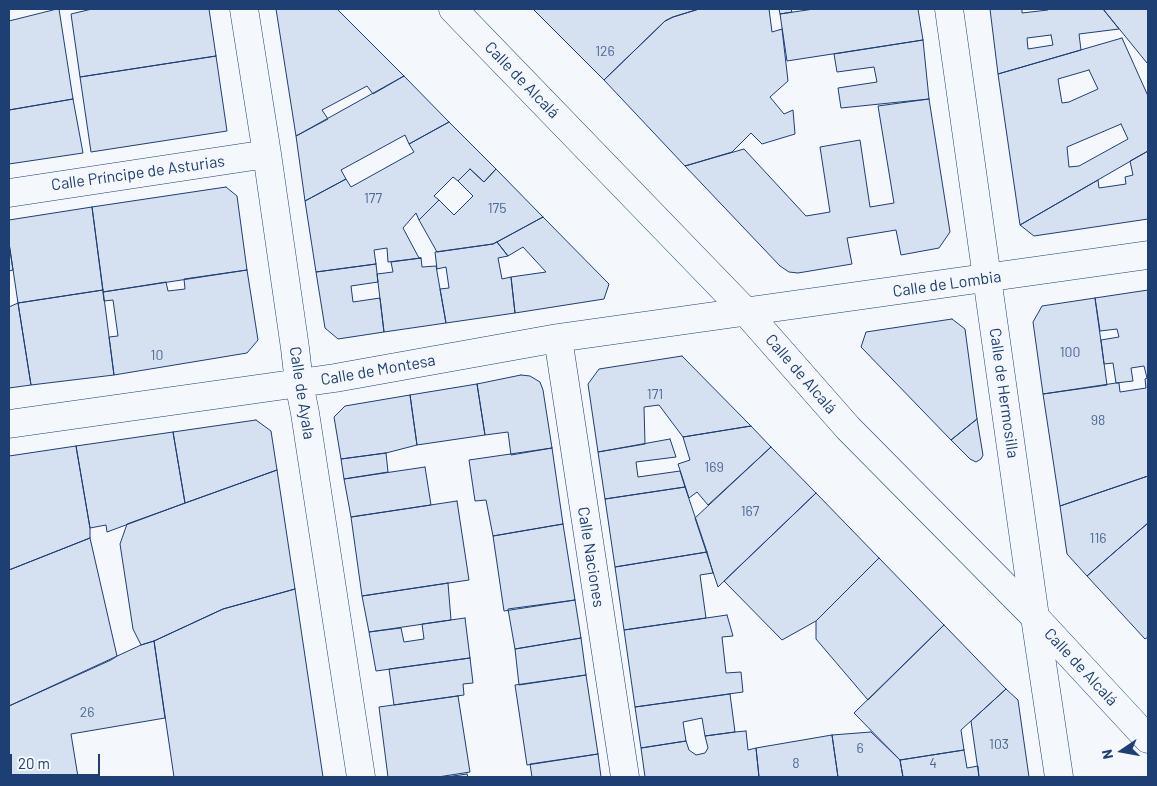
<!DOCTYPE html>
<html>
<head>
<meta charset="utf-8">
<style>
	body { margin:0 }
	#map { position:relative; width:1157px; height:786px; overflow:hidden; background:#f4f7fb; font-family:Barlow,sans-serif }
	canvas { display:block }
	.frame { position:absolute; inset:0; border:10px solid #1d3f73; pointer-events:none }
	.north { position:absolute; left:1097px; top:726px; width:50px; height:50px; -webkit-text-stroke:4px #f4f7fb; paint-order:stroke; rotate:258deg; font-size:14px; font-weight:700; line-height:20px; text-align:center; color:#1d3f73 }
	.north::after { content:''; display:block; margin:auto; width:18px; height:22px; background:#1d3f73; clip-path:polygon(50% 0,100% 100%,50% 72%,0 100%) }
	.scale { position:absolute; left:10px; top:754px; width:90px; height:22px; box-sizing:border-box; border:2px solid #1d3f73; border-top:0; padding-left:6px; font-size:15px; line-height:18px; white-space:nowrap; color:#1d3f73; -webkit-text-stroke:4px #f4f7fb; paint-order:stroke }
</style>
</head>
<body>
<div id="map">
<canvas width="1157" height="786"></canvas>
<div class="frame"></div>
<div class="north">N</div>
<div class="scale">20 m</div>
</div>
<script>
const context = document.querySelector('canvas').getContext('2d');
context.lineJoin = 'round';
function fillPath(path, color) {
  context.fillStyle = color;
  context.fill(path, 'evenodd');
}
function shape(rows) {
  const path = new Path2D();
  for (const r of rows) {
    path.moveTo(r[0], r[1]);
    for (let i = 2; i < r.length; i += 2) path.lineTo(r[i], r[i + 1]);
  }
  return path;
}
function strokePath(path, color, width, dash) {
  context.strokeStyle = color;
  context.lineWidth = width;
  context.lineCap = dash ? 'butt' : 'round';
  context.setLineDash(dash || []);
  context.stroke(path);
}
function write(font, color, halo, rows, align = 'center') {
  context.font = font + ' Barlow,sans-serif';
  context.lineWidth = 4;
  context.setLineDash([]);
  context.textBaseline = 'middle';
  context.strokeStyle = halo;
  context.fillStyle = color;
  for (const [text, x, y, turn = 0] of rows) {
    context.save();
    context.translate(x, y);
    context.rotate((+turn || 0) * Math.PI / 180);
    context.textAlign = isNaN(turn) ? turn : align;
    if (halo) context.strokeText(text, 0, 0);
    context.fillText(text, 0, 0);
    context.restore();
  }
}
const building = shape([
	[57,9,59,9,73,99,9,110,9,21,57,9],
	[92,9,209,9,216,56,80,77,71,14,92,9],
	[276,9,337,9,404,76,373,94,367,86,322,110,328,119,296,136,276,9],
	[533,9,699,9,673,17,665,21,604,80,533,9],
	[699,9,769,9,772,32,782,29,788,81,770,97,784,114,793,110,795,134,762,144,751,133,732,152,685,166,604,80,665,21,673,17,699,9],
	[779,9,791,9,792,12,780,14,779,9],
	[814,9,918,9,923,40,787,61,780,14,814,9],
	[990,9,1022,9,1022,13,1048,10,1048,9,1103,9,1119,29,1079,34,1081,50,998,74,990,9],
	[1051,35,1053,45,1028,49,1027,38,1051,35],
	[1103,9,1148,9,1148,62,1147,63,1103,9],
	[1122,38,1148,96,1148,151,1020,225,998,74,1122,38],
	[1089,70,1098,89,1069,102,1062,103,1058,79,1089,70],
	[1121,124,1128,139,1079,166,1069,167,1067,147,1121,124],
	[923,40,929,99,841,108,838,88,877,82,874,67,837,72,834,54,923,40],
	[216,56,227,131,91,152,80,77,216,56],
	[404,76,449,122,409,144,405,135,341,170,346,179,305,201,296,136,404,76],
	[73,99,83,153,9,164,9,110,73,99],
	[929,99,950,232,939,248,901,255,896,230,847,238,852,264,798,273,789,272,780,266,685,166,744,149,806,216,830,212,820,147,860,140,870,207,894,203,878,106,929,99],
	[449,122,496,169,484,182,470,169,458,181,453,177,434,196,439,200,419,220,416,213,403,228,419,258,421,258,388,262,387,248,374,250,376,264,316,272,305,201,346,179,351,187,414,152,409,144,449,122],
	[1148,151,1148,219,1034,236,1020,225,1098,180,1099,188,1126,184,1125,177,1133,175,1130,161,1148,151],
	[470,169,484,182,496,169,543,217,493,244,437,252,419,220,439,200,454,215,473,196,458,181,470,169],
	[226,187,237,196,247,270,103,292,92,207,226,187],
	[92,207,103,290,18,303,9,243,9,220,92,207],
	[543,217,609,284,604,299,515,313,511,277,546,272,523,247,508,256,497,242,543,217],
	[497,242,508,256,498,258,502,279,511,277,515,313,446,323,440,289,449,288,446,267,437,269,435,252,493,244,497,242],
	[9,243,13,270,9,271,9,243],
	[421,258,422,267,436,266,446,323,384,332,377,274,393,272,391,262,421,258],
	[376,264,378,282,351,286,353,302,380,298,384,332,338,339,325,328,316,272,376,264],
	[247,270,258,340,247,353,114,375,109,337,118,336,113,300,104,301,103,292,166,282,168,291,185,289,184,279,247,270],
	[103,290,114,375,31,385,18,303,103,290],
	[1148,290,1148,378,1147,378,1144,366,1131,368,1133,381,1116,383,1113,363,1104,364,1101,340,1119,337,1117,329,1100,331,1095,298,1148,290],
	[1095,298,1107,385,1043,394,1033,322,1042,306,1095,298],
	[18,303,31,385,9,388,9,307,18,303],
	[952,319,965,329,977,419,951,440,861,347,866,332,952,319],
	[682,356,751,426,683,437,659,405,644,407,645,444,598,452,588,384,599,369,682,356],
	[521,375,530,376,540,382,543,390,552,448,511,455,508,432,485,435,477,384,521,375],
	[1147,378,1148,378,1148,476,1060,506,1043,394,1116,383,1119,383,1120,392,1146,388,1145,379,1147,378],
	[477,384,485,435,417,445,410,395,477,384],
	[410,395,417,445,386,453,341,459,334,417,345,406,410,395],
	[977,419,983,455,981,459,976,462,970,459,951,440,977,419],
	[256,420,271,431,277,470,185,503,173,432,256,420],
	[751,426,771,447,708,505,697,492,689,498,678,464,690,460,683,437,751,426],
	[173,432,185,503,107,532,106,525,90,528,76,446,173,432],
	[670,439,676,457,636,462,638,477,680,471,685,487,605,499,598,452,670,439],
	[76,446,90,528,90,538,9,570,9,456,76,446],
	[771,447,816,493,718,587,695,518,771,447],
	[552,448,563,524,493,536,486,500,475,501,469,460,552,448],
	[386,453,388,472,344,479,341,459,386,453],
	[425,467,431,505,351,517,344,479,425,467],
	[277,470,295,589,223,609,154,641,141,645,133,629,120,544,127,524,277,470],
	[1148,476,1148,523,1087,576,1067,554,1060,506,1148,476],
	[685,487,707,552,615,567,605,499,685,487],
	[816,493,879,558,816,621,782,640,724,581,816,493],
	[457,501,469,580,362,596,351,517,457,501],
	[1148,523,1148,637,1145,639,1087,576,1148,523],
	[563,524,575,600,504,611,493,536,563,524],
	[90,538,117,656,111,660,9,706,9,570,90,538],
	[707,552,713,573,700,575,706,618,624,630,615,567,707,552],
	[879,558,944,625,868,700,816,639,816,621,879,558],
	[448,583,451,620,369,632,362,596,448,583],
	[295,589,323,777,174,777,154,641,223,609,295,589],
	[575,600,581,638,515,649,508,609,575,600],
	[727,615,733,636,722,637,726,673,741,672,743,692,635,707,624,630,727,615],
	[465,618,470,658,376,671,369,632,401,628,404,642,424,639,422,624,465,618],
	[944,625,1006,689,961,730,964,750,900,760,854,713,944,625],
	[581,638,586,675,519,685,515,649,581,638],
	[154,641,165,718,71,734,78,777,9,777,9,706,141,645,154,641],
	[470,658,473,683,463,684,464,695,394,705,389,669,470,658],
	[586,675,598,754,527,765,515,685,586,675],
	[1006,689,1018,700,1029,777,979,777,971,721,1006,689],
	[730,694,735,732,705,736,702,718,683,722,686,741,641,748,635,707,730,694],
	[458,696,470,772,438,777,388,777,379,707,458,696],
	[746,731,748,750,756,748,759,777,645,777,641,748,686,741,689,750,696,755,705,753,708,748,705,736,735,732,746,731],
	[871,732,900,760,903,777,838,777,832,735,871,732],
	[832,735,838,777,759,777,756,748,832,735],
	[964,750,967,768,978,766,979,777,903,777,900,760,964,750],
	[598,754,601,777,532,777,530,764,598,754],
	[467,774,468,777,446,777,467,774]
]);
const street = shape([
	[244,9,267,154,295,348,299,383,305,413,361,777],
	[949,9,1035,617,1059,777],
	[9,193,267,154],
	[558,338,625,777],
	[9,424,335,378,558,338,1148,255]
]);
const primary = shape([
	[453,9,746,312,848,428,1035,617,1148,739]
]);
const numberNames = [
	["126",605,51],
	["177",373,198],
	["175",497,208],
	["100",1070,352],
	["10",157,355],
	["171",655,394],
	["98",1098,420],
	["169",714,467],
	["167",750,511],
	["116",1098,538],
	["26",87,712],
	["103",999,744],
	["6",860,748],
	["8",796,763],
	["4",933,763]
];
const streetNames = [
	["Calle de Alcalá",522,80,46],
	["Calle Príncipe de Asturias",138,173,-8],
	["Calle de Lombia",947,284,-8],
	["Calle de Montesa",378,370,-10],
	["Calle de Alcalá",801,374,49],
	["Calle de Ayala",302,393,81],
	["Calle de Hermosilla",1004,393,82],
	["Calle Naciones",591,557,81],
	["Calle de Alcalá",1081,667,47]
];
fillPath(building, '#d5e0f0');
strokePath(building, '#1d3f73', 1);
strokePath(street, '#1d3f73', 29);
strokePath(primary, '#1d3f73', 29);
strokePath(street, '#f4f7fb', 28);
strokePath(primary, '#f4f7fb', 28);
write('14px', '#4b6792', null, numberNames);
write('16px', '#1d3f73', '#f4f7fb', streetNames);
</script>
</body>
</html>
